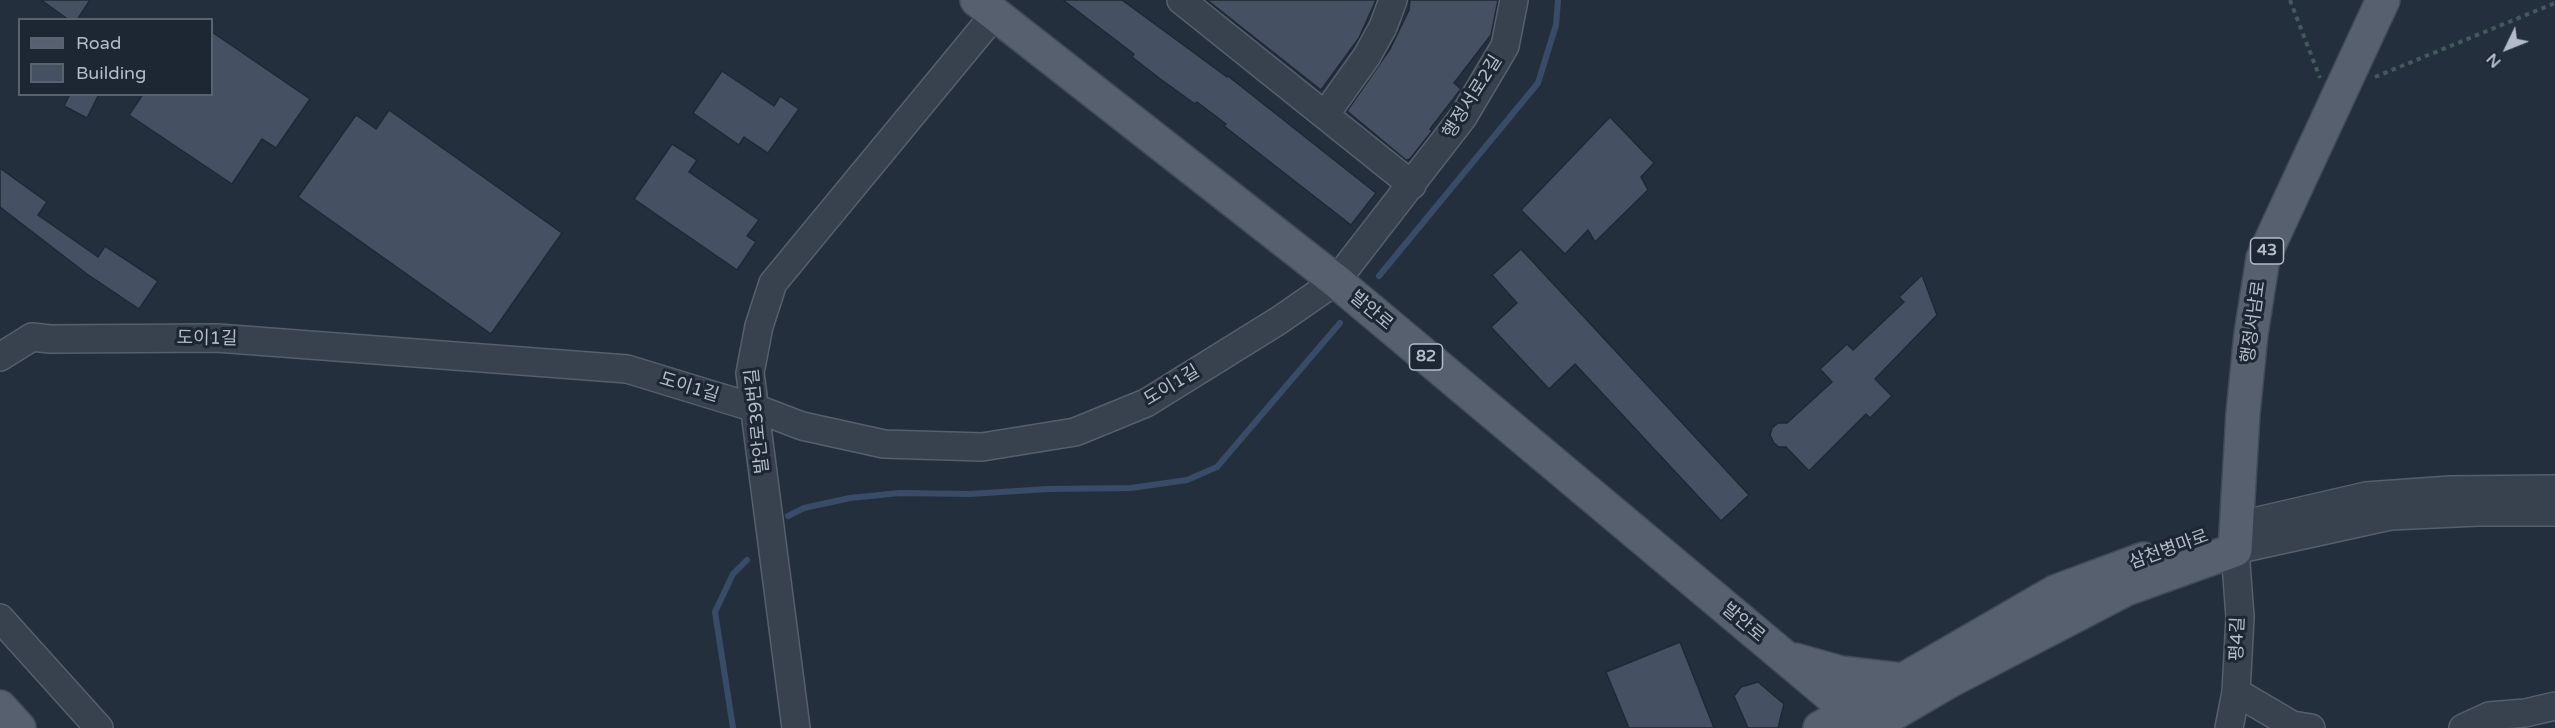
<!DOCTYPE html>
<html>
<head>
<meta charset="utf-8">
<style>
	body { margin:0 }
	#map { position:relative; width:2555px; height:728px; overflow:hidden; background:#242f3e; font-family:"Varela Round",sans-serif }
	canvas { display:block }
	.legend { position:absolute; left:18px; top:18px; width:195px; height:78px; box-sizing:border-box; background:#1d2633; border:2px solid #59626f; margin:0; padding:8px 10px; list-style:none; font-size:18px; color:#b4bcc9 }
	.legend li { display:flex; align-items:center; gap:12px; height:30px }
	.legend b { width:30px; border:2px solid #59626f }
	.north { position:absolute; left:2477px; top:18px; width:60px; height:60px; -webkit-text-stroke:4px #1d2633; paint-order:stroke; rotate:227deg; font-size:16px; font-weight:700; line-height:24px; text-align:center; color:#b4bcc9 }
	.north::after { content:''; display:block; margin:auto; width:21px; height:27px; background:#b4bcc9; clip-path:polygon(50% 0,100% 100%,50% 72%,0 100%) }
</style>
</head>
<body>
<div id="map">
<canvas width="2555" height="728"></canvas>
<ul class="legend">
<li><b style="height:8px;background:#56606e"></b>Road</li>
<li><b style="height:16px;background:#455162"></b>Building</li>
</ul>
<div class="north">N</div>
</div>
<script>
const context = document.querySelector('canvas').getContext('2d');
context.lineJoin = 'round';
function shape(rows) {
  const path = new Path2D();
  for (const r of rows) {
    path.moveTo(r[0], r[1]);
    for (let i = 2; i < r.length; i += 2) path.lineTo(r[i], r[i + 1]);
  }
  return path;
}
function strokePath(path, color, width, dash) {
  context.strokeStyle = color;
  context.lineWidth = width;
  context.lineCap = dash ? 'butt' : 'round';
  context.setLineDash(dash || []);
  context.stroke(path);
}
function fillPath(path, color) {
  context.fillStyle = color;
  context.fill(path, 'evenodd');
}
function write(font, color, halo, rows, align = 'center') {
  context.font = font + ' "Varela Round","Noto Sans KR",sans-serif';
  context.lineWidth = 6;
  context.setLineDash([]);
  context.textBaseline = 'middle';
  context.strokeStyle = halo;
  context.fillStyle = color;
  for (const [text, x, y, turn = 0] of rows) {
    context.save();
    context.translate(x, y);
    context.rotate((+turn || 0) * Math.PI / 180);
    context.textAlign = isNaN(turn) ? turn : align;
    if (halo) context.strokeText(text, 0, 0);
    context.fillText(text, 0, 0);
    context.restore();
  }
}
const stream = shape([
	[1379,276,1538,83,1556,25,1558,0],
	[788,516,804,508,850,498,900,493,970,494,1048,489,1131,488,1187,480,1217,467,1340,323],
	[733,728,715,612,733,574,747,560]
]);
const building = shape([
	[41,0,90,0,77,20,69,20,41,0],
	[1063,0,1122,0,1227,77,1228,76,1376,193,1351,225,1224,126,1226,124,1197,102,1195,104,1159,78,1132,57,1134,54,1063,0],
	[1207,0,1376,0,1359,38,1321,90,1207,0],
	[1410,0,1498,0,1491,35,1454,83,1461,89,1430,129,1432,131,1410,159,1406,160,1347,111,1390,49,1409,10,1410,0],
	[212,32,310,99,276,148,262,139,232,184,129,115,143,94,212,94,212,32],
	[722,71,774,106,780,96,799,109,768,153,744,137,739,145,693,113,722,71],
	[70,94,99,94,87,118,64,106,70,94],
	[389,110,562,233,491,334,298,197,356,115,376,129,389,110],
	[1610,117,1654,163,1641,177,1648,190,1595,242,1588,230,1565,254,1521,210,1610,117],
	[672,144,697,160,689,172,759,220,747,236,756,242,737,270,634,199,672,144],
	[0,168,47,202,38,215,98,257,105,246,158,281,139,309,87,274,0,207,0,168],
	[1521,249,1749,495,1721,521,1575,364,1549,389,1491,327,1517,303,1492,275,1521,249],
	[1922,275,1937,315,1875,379,1892,396,1870,418,1866,414,1809,471,1786,447,1779,447,1774,443,1770,435,1772,428,1778,423,1787,423,1832,382,1820,369,1847,344,1853,350,1904,302,1899,297,1922,275],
	[1680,642,1714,728,1629,728,1606,672,1680,642],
	[1758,682,1784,704,1778,728,1748,728,1734,696,1741,687,1758,682]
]);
const path = shape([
	[2290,0,2320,78],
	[2375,77,2555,3]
]);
const minor = shape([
	[1181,0,1412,185],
	[1325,115,1367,56,1383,27,1393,0],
	[0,357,32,337,50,339,217,338,627,369,755,408,802,426,884,444,982,447,1075,432,1146,403,1278,321,1336,281,1463,117,1505,46,1514,0],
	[2236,526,2366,496,2450,490,2555,489],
	[0,618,99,728],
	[2236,692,2292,725,2311,728],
	[796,728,750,373,759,326,773,283,995,14],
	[2229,728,2236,692,2240,617,2235,550,2390,516,2478,512,2555,512],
	[2463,728,2489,716,2525,713,2555,706]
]);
const major = shape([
	[977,0,1336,281,1849,711,1863,728],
	[1795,660,1841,673,1902,680],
	[0,707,19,728],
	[1820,728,2055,592,2144,559],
	[1869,728,1951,680,2126,589,2235,550,2243,413,2251,334,2263,258,2383,0]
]);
const shields = [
	[2267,251,33],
	[1426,357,33]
];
const shieldNames = [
	["43",2267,251],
	["82",1426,357]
];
const streetNames = [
	["행정서로2길",1473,97,-58],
	["발안로",1371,311,40],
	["행정서남로",2254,322,-82],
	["도이1길",207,339,1],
	["도이1길",1172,386,-31],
	["도이1길",689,388,17],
	["발안로39번길",758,421,-96],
	["삼천병마로",2169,550,-20],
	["발안로",1743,623,40],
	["평4길",2238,639,-88]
];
strokePath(stream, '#394c67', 6);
fillPath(building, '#455162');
strokePath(building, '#1f2835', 1.5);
strokePath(minor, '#565f6c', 30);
strokePath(major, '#414a57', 36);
strokePath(path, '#44595c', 4, [4.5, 4.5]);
strokePath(minor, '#38414e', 27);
strokePath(major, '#56606e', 33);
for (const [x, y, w] of shields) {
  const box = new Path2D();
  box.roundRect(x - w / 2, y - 13, w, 26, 4.5);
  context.fillStyle = '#1d2633';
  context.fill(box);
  strokePath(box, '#b4bcc9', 1.5);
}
write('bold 16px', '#b4bcc9', null, shieldNames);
write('18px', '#b4bcc9', '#1d2633', streetNames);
</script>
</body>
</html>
